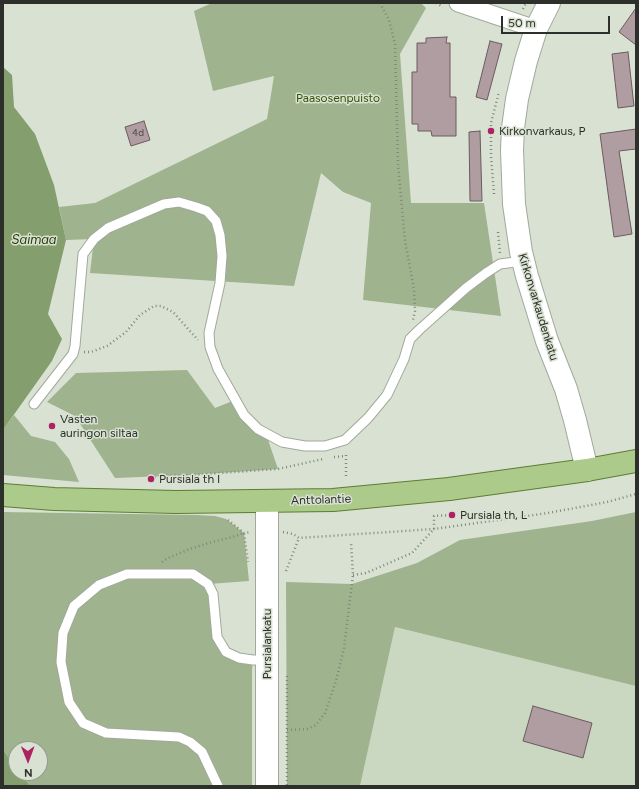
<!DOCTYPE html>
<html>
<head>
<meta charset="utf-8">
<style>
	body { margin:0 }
	#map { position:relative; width:639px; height:789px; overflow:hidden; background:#d9e2d2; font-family:Figtree,sans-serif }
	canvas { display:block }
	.frame { position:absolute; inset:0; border:4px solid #2d302a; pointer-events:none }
	.north { position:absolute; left:8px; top:741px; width:40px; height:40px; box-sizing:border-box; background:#d9e2d2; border:1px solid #949b8f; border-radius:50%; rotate:179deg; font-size:11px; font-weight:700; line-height:16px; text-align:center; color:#2d302a }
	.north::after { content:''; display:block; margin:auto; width:14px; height:18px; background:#ad2262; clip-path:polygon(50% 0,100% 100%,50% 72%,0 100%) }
	.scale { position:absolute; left:501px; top:16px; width:109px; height:18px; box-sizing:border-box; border:2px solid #2d302a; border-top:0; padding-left:5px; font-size:12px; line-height:14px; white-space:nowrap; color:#2d302a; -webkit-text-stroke:3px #d9e2d2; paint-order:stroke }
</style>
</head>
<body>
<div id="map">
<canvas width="639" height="789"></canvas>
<div class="frame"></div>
<div class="north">N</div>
<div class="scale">50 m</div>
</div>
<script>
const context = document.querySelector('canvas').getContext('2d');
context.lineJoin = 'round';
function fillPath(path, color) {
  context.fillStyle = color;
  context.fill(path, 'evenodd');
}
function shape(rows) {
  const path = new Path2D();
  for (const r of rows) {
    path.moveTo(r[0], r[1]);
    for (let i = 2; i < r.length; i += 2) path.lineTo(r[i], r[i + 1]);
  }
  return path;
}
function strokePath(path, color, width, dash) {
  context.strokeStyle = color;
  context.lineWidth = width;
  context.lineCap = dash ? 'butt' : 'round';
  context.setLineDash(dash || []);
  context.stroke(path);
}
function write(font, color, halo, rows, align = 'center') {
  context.font = font + ' Figtree,sans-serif';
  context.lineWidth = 3;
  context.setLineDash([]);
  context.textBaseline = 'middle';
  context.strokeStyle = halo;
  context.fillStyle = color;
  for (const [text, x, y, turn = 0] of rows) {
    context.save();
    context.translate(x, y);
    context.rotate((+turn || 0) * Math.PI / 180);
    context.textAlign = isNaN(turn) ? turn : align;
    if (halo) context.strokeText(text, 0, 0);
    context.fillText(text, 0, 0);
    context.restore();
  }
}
const built = shape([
	[395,627,636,686,636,786,360,786]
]);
const green = shape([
	[212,3,421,3,426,8,400,54,411,203,484,203,501,316,363,300,371,203,343,192,321,173,294,286,90,273,94,239,66,240,59,207,95,203,267,119,274,76,213,91,194,11],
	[187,370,215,408,235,400,266,434,278,469,192,475,115,478,75,416,47,402,76,373],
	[14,415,31,436,55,442,69,459,79,482,3,475,3,430],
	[3,512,197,515,215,516,226,519,244,533,249,581,209,584,217,637,226,652,253,660,252,670,252,786,30,786,20,773,40,773,40,749,16,749,16,768,3,750],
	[636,512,636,686,395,627,360,786,287,786,286,582,352,584,417,563,460,540,592,521]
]);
const water = shape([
	[3,67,12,75,14,107,35,134,54,185,66,240,48,314,62,339,52,361,3,430],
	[3,750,16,768,16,773,20,773,30,786,3,786]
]);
const building = shape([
	[636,8,636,45,619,32,636,8],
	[447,37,446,43,450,43,450,97,456,97,456,136,432,136,431,131,418,131,418,124,412,124,412,72,417,72,417,43,426,43,426,38,447,37],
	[490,41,502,44,487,100,476,97,490,41],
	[628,52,634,106,618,108,612,54,628,52],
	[144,121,150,140,131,146,125,127,144,121],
	[636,129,636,149,619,151,632,234,614,237,600,134,636,129],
	[480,131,482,201,470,201,469,132,480,131],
	[533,706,592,723,583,758,523,741,533,706]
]);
const path = shape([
	[380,3,389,20,395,44,398,164,405,241,414,289,415,311,413,320],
	[436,3,443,7],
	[523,9,526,3],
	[494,194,491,156,491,123,499,92],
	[498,232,500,253],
	[84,352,91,352,107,346,126,332,140,315,154,306,161,306,173,312,198,340],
	[346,455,346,479],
	[334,457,346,456],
	[151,479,159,476,192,475,278,469,323,459],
	[228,520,244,533,251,532],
	[283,532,293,534,299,538,434,529,548,513,607,502,636,494],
	[162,562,168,558,190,549,212,542,229,538,244,533,248,562],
	[286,571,299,538],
	[353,575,366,573,412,553,434,529,434,516,452,515],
	[287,676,287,786],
	[287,730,307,729,316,725,325,713,336,681,344,648,348,615,353,575,351,542]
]);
const lane = shape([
	[34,404,73,354,75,346,83,254,94,239,108,228,164,204,179,202,196,207,207,211,216,221,220,235,222,256,220,283,209,333,210,347,218,369,244,415,258,429,282,442,305,446,325,446,345,440,368,418,387,395,404,359,410,339,419,330,466,288,486,273,500,264,523,261],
	[218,786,202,752,190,742,179,737,106,733,83,723,69,702,61,662,63,633,74,606,99,585,127,574,193,574,208,584,213,594,217,637,226,652,239,658,253,660,267,660]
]);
const street = shape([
	[458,3,536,29]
]);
const secondary = shape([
	[549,3,536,29,526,61,517,99,513,128,512,150,514,204,521,252,527,276,547,341,566,389,575,420,587,470],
	[267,786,267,501]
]);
const primary = shape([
	[3,495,54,499,176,502,333,500,449,489,587,470,636,461]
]);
const markers = [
	[491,131,4,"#ad2262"],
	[52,426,4,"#ad2262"],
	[151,479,4,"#ad2262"],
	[452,515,4,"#ad2262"]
];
const numberNames = [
	["4d",138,133]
];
const parkNames = [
	["Paasosenpuisto",338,98]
];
const poiNames = [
	["Kirkonvarkaus, P",499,131],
	["Vasten",60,419],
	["auringon siltaa",60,433],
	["Pursiala th I",159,479],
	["Pursiala th, L",460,515]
];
const streetNames = [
	["Kirkonvarkaudenkatu",538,307,73],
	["Anttolantie",321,500,-2],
	["Pursialankatu",267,644,-90]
];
const waterNames = [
	["Saimaa",34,240]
];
fillPath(built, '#cbd8c1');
fillPath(green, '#9fb38e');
fillPath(water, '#849e6d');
fillPath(building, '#b09da2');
strokePath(building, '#6b5a5f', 1);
strokePath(lane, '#a1a99a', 11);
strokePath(street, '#a1a99a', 19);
strokePath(secondary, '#a1a99a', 24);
strokePath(primary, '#5c7d34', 24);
strokePath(path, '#81877c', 2.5, [1, 3]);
strokePath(lane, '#fff', 9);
strokePath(street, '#fff', 17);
strokePath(secondary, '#fff', 22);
strokePath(primary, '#acca89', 22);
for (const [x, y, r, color] of markers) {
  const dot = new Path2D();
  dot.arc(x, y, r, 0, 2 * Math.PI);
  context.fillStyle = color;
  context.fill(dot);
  strokePath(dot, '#d9e2d2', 1.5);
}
write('10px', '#4e4b48', null, numberNames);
write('12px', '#325203', '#d9e2d2', parkNames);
write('12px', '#2d302a', '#d9e2d2', poiNames, 'left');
write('12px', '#2d302a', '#d9e2d2', streetNames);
write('italic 13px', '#233b02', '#d9e2d2', waterNames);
</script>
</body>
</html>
